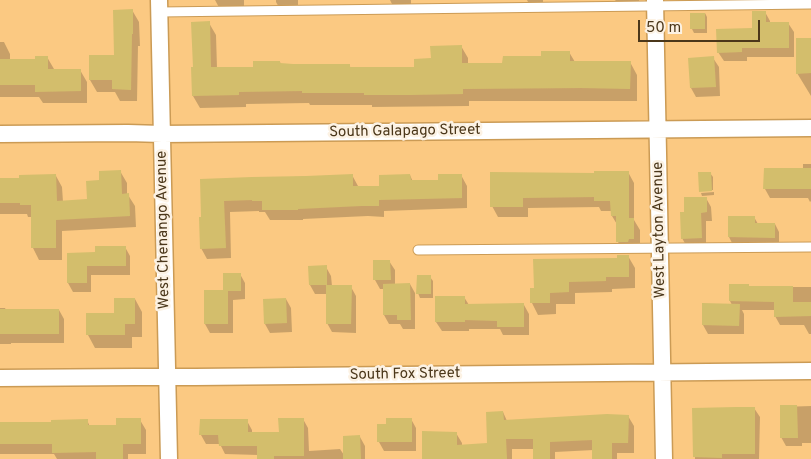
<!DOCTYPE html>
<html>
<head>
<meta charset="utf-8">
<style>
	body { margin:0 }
	#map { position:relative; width:811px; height:459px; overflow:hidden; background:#fbc982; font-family:Overpass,sans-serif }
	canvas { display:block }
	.scale { position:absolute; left:638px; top:20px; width:122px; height:22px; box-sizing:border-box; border:2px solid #4b371a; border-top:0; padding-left:6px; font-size:15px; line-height:18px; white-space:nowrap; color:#4b371a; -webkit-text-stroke:4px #fcf2e4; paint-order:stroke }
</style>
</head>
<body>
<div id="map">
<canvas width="811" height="459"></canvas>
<div class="scale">50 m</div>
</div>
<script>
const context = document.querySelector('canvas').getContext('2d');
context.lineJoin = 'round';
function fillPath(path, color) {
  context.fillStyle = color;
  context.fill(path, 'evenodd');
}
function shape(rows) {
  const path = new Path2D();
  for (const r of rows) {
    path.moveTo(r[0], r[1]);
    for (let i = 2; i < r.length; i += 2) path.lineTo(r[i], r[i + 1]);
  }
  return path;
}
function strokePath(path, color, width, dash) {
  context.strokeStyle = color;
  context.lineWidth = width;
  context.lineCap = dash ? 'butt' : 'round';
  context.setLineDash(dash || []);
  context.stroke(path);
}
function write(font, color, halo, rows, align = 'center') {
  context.font = font + ' Overpass,sans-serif';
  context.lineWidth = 5;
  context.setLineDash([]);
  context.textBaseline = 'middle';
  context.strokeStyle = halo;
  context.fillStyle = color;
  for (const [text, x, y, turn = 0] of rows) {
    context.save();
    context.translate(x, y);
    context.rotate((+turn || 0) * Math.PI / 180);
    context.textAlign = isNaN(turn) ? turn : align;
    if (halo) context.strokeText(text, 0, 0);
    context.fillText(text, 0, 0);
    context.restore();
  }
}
const shadow = shape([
	[215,0,244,0,244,15,223,15],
	[276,0,298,0,298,11,281,11,276,2],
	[390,0,411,0,411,5,393,6],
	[527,0,543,0,543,2,528,2],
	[615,0,639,0,639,4,618,4],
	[692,0,748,0,715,1,697,8],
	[132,10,139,22,140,46,138,46,137,101,120,101,115,92,97,92,90,80,115,57],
	[765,12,770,21,770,23,788,23,794,32,794,57,747,57,747,61,724,61,718,52,753,29],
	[692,13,705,13,707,17,707,33,694,33,692,29],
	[209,23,216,35,217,68,254,68,280,62,281,64,349,65,351,68,416,68,461,46,468,58,468,65,504,64,569,52,575,62,630,62,637,75,637,101,469,101,469,106,372,107,372,105,310,105,309,103,246,104,246,107,200,108,193,96,194,69],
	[811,40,811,96,797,73],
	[0,42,4,42,10,54,10,60,36,60,47,57,54,69,80,70,87,82,87,103,43,103,39,97,0,97],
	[713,58,719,67,720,96,696,97,691,88],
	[803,164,811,164,811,201,810,202,808,198,770,198,765,189,803,169],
	[120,171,127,183,127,195,128,195,135,206,136,227,62,231,62,260,39,260,33,248,32,217,28,217,27,214,0,214,0,179,21,180,56,176,62,187,63,202,89,201,101,181],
	[628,172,634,183,634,220,640,230,640,249,624,252,618,242,618,226,612,216,612,211,601,211,599,207,528,208,528,217,498,217,492,206,595,174],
	[710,173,713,177,713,190,700,190],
	[352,175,358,186,380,187,410,175,413,182,439,182,461,175,467,186,467,208,384,211,384,217,368,216,303,219,303,220,270,220,265,212,259,212,259,211,230,212,231,258,207,259,201,248,202,218,201,180],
	[714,192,714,195,702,196,701,193],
	[706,198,711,207,712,221,706,221,706,247,687,247,682,238,685,213],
	[729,217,754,217,758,224,775,224,779,232,779,245,733,245,729,237],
	[125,247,130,256,130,275,91,275,91,292,73,292,68,283,96,254],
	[628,256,635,268,635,288,612,289,612,292,575,293,575,304,556,304,556,314,538,315,532,303,535,289],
	[389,261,395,270,395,285,410,284,415,293,415,329,403,329,400,324,389,324,384,315,384,289,380,289,375,280],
	[326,267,331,276,332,286,351,287,356,296,356,333,332,332,327,323,327,294,315,294,310,285],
	[240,274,245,283,245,299,233,300,233,333,210,333,205,324,224,291],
	[430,277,433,281,433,298,420,298,418,293],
	[731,285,749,287,811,287,811,334,809,334,804,325,780,325,775,316,775,310,742,310,744,314,744,334,708,334,703,325,732,305,730,301],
	[464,297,469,305,524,305,529,314,529,335,503,335,500,329,469,329,469,331,442,331,436,322],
	[135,299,142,312,142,337,132,337,132,348,95,348,88,335],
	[286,299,291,308,292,332,270,333,265,324],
	[0,308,5,308,6,310,59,310,64,319,64,343,11,343,11,344,0,344],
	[811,406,811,443,802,443,802,446,786,446,781,437,781,407],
	[754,408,760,417,759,459,695,459,694,409],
	[503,412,507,421,628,416,634,426,634,453,617,453,617,459,594,459,594,450,555,452,555,459,534,459,534,449,512,449,512,459,423,459,456,433,462,443,462,446,489,445],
	[303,419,308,428,309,451,340,449,344,455,360,437,365,446,365,459,258,459,258,455,225,454,220,444,206,444,201,435,201,420,247,421,252,430,252,433,280,433],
	[411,419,416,428,416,451,384,451,379,442,378,426],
	[87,420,90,427,117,427,140,420,146,430,146,454,128,454,128,459,57,459,54,454,0,454,0,423,52,423]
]);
const building = shape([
	[133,9,133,34,132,34,131,90,112,89,112,80,89,80,89,55,114,55,113,10],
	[752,11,766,11,766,22,789,22,789,48,742,48,742,52,717,53,716,29,752,28],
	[690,13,705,13,705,29,690,29],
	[210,21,211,67,253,67,253,61,280,61,280,63,293,64,350,64,350,67,414,67,414,59,431,58,430,46,462,45,462,63,502,63,503,56,541,56,541,51,570,51,570,61,631,61,630,89,581,88,463,89,463,94,410,95,364,95,364,93,302,93,302,91,239,92,239,95,192,96,191,67,193,67,191,22],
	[796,38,811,38,811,73,796,74],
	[35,56,48,56,48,69,81,69,81,91,35,92,35,85,0,85,0,59,35,59],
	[714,56,716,87,690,88,688,58],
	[764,168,811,168,811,189,763,189],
	[121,170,122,194,129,193,130,216,56,220,56,248,31,248,31,205,20,205,20,203,0,203,0,178,19,178,19,175,56,174,57,201,87,199,86,181,99,180,99,171],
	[594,171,629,171,629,218,634,218,634,239,629,239,628,242,616,242,616,216,611,216,610,201,594,201,594,197,523,198,523,207,490,207,490,172,594,173],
	[698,172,711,172,712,191,699,192],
	[353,174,353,186,379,186,379,175,410,174,411,180,438,180,438,174,462,174,462,198,379,200,379,206,361,206,298,209,298,210,262,210,262,201,252,201,252,200,224,201,226,248,200,249,199,217,201,217,200,179,252,177,306,176],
	[684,197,707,197,707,212,701,213,702,238,681,239,680,212,684,212],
	[728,216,755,216,755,223,775,223,775,238,728,237],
	[95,246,126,246,126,266,87,266,87,283,67,283,67,253,95,252],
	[617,255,629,255,629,277,606,277,606,281,569,282,569,292,550,293,550,303,530,303,530,288,534,288,533,259,617,258],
	[373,260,390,260,391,280,373,280],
	[327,265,327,285,309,285,308,266],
	[223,273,241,273,241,291,228,291,228,324,204,324,204,290,223,290],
	[417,275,431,275,431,294,416,294],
	[410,283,411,320,397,320,397,315,383,315,383,284],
	[729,284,749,284,749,286,793,286,793,302,811,302,811,316,774,317,774,302,729,301],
	[326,285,352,285,351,324,326,324],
	[435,296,465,296,465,304,524,303,524,327,497,327,497,321,465,320,465,322,435,322],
	[114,298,135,298,135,324,125,324,125,335,86,335,86,313,114,313],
	[286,298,287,323,264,324,263,299],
	[702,303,740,304,739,326,702,325],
	[0,309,59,309,59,334,0,334],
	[780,405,797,405,798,438,780,438],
	[736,407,755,407,755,454,722,454,722,458,693,457,692,408],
	[503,411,504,420,607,414,629,415,628,443,612,443,612,459,592,459,592,440,550,442,550,459,533,459,533,439,506,439,507,459,422,459,422,431,457,432,457,445,487,443,486,412],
	[116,418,141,418,141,444,123,444,123,459,96,459,96,452,52,453,52,444,0,444,0,422,51,422,51,420,88,419,88,425,116,425],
	[278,418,304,418,304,456,274,456,274,459,257,459,257,446,219,446,218,435,199,435,200,419,248,419,248,432,279,432],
	[386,418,412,418,412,442,377,442,377,424,386,424],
	[360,435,361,459,343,459,343,436]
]);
const lane = shape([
	[159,12,811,4],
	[418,250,811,247]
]);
const street = shape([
	[159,0,169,459],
	[655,0,664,459],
	[0,134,128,133,162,134,811,128],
	[0,378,135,377,195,377,811,371]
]);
const streetNames = [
	["South Galapago Street",405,132,-1],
	["West Chenango Avenue",164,230,-91],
	["West Layton Avenue",660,230,-91],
	["South Fox Street",405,375,-1]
];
fillPath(shadow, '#0003');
fillPath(building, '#d3be6c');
strokePath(lane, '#cb9b55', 11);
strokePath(street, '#cb9b55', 19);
strokePath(lane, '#fff', 9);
strokePath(street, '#fff', 16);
write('15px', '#4b371a', '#fcf2e4', streetNames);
</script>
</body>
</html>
